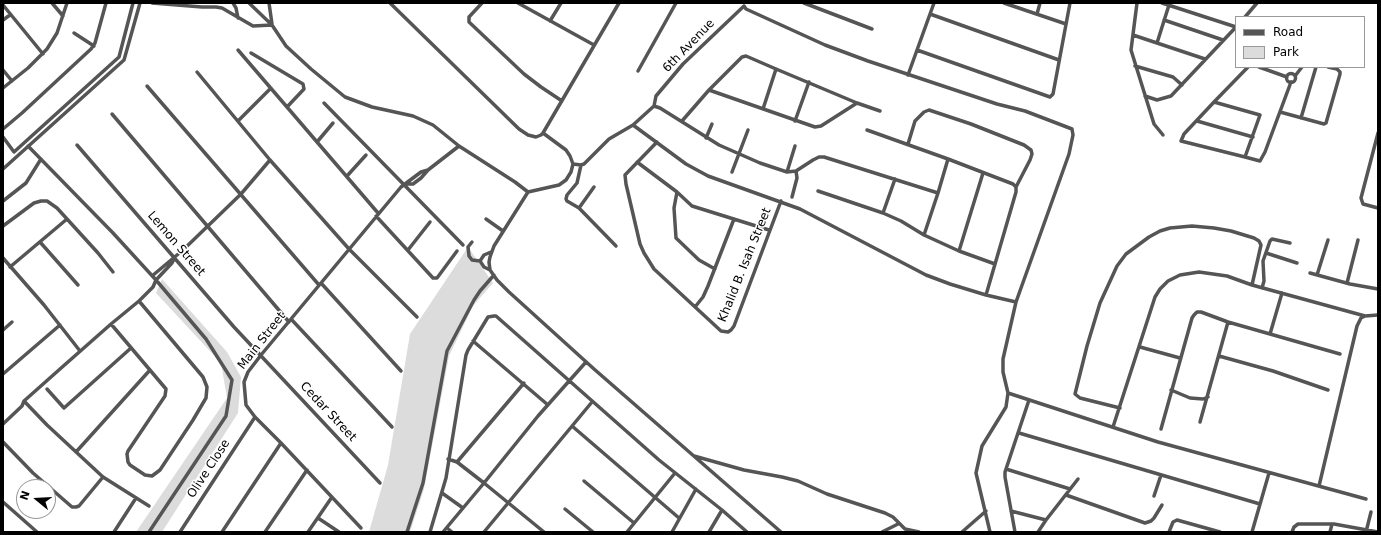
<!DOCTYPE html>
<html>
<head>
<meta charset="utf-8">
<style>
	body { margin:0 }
	#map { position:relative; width:1381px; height:535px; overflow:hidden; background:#fff; font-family:"DejaVu Sans",sans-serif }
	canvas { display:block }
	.frame { position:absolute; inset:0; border:4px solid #000; pointer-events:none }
	.legend { position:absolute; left:1235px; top:16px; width:130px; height:52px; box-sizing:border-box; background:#fff; border:1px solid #999; margin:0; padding:5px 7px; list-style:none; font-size:12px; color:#000 }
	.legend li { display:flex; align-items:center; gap:8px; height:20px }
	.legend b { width:20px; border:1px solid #999 }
	.north { position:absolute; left:16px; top:479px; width:40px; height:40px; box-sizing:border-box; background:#fff; border:1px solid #999; border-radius:50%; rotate:288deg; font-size:11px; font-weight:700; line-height:16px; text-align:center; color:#000 }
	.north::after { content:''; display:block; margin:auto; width:14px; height:18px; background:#000; clip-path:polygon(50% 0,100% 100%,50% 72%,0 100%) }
</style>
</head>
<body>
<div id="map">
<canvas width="1381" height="535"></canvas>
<div class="frame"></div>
<ul class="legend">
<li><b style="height:5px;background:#555"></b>Road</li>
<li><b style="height:11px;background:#dcdcdc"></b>Park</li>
</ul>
<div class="north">N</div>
</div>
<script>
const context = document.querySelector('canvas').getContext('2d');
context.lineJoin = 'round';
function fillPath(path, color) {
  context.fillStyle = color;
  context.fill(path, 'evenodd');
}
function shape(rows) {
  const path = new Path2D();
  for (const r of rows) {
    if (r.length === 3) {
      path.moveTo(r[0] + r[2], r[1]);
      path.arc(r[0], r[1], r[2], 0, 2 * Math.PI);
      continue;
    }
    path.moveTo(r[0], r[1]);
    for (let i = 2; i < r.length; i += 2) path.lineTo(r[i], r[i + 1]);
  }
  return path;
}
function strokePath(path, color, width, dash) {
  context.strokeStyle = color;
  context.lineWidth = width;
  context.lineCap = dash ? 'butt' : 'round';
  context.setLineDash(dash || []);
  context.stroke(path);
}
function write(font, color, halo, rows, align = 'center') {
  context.font = font + ' "DejaVu Sans",sans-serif';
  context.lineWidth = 3;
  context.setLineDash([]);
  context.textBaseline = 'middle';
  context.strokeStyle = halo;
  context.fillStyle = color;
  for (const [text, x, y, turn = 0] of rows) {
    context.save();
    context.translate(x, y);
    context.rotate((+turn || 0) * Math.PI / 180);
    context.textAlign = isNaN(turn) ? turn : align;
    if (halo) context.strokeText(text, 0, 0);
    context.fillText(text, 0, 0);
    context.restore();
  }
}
const green = shape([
	[468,247,493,283,473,306,449,356,424,489,410,532,369,532,388,465,410,334],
	[162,279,227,352,241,377,238,413,162,532,136,532,227,398,221,363,156,293]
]);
const minor = shape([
	[52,3,63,16],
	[152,3,202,7,216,7,222,8,253,26,272,25,286,46,311,69,345,97,372,107,413,116,433,125,459,146,515,182,528,192],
	[233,3,236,8,238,18],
	[249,3,272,25],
	[269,3,272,24],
	[390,3,519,129,528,135,536,137,541,135,543,133,619,3],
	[482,3,469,17,469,22,524,74,541,87,562,101],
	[518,3,594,45],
	[804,3,872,29],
	[1004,3,1066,24],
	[1137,3,1131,50,1154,124,1163,135],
	[1162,3,1236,27],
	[3,5,43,54],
	[744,6,746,9,825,45,868,61,997,104,1025,111,1072,129,1073,135,1069,154,1016,302,1003,359,1003,372,1008,393,1006,407,982,446,976,473,990,532],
	[930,14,1059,60],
	[1037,14,1040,3],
	[1245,17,1257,3],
	[3,20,10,15],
	[1164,20,1223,40],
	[550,21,561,3],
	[74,33,94,46],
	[1133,35,1205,59],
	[1157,43,1169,5],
	[238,50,378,213],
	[917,50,1050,97,1053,94,1070,3],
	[251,53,303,84,304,89,287,107],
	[1135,66,1173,77,1182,85],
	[1259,67,1287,77],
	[3,70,12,81],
	[638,71,676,3],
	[197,72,270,160,349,249,417,317],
	[1291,78,4.5],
	[908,75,934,3],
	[1295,76,1302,67],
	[147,86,319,285],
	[3,88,28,68,47,49,57,33,67,3],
	[1145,96,1157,100,1171,96,1236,27],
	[1214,102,1260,115,1245,157,1181,141,1184,134,1214,102],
	[1214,102,1248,67],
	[324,103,463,245],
	[857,103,880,111],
	[654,106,656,96,683,64,744,6],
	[763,109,776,69],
	[1280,112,1324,124,1326,123,1340,74,1340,72,1337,69,1328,67],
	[112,114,289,322],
	[1301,118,1316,67],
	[238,121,271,88],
	[682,121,709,90,742,57,746,56,776,69,857,103,821,126,815,127,709,90],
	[795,121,809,82],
	[1197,121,1253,137],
	[633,125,654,106,660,108,719,145,760,163,787,172,796,171,813,160,819,157,824,157,938,193],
	[3,129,22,113,91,49,95,43,106,3],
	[867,130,948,159,1013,184,1016,187,1016,192,986,295],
	[543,133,566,150,570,156,573,164,571,172,566,180,559,185,528,192,494,246,490,257,489,262,490,270,497,280,509,292,594,369,781,532],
	[1378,133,1361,198,1363,204,1378,208],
	[3,137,14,152,119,57,133,3],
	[706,138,712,124],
	[317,142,333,123],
	[657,142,625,175,626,184,640,244,644,253,654,269,721,331,728,332,731,330,734,326,781,201],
	[908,144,915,121,924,112,929,110,971,124,1024,145,1031,150,1032,154,1030,160,1016,187],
	[77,145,234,327,380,483],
	[28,146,113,233,156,280,206,339,232,380,226,416,149,532],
	[1245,157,1260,161,1265,152,1291,82],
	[637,162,677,192,692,206,769,230],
	[573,164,581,165,584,164,609,139,633,125,686,164,708,176,800,209,926,275,950,284,986,295,1016,302],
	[581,165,577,183,567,195,566,199,567,201,579,208,616,246],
	[3,169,124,60,140,3],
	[732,172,748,130],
	[787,172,795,146],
	[347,176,366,155],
	[404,184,413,184,421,178,428,170,459,146],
	[818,191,883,213,901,221,924,235,959,251,995,264],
	[677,192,674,208,676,238,699,260,715,269],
	[792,197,797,178,796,171],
	[3,201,26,183,41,159],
	[579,208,594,187],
	[883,213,895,179],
	[376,216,433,278,437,278,457,251],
	[486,219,503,231],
	[3,226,34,203,41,201,47,201,57,208,98,253,113,272],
	[924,235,938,193,948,159],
	[40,242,78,285],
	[472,242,468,247,469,256,472,260,480,261],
	[408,250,430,222],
	[959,251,983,173],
	[1266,253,1297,263],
	[3,258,44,305,80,351],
	[480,261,484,255,491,252],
	[480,261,484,267,490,270],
	[10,267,67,219],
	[1310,273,1350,284,1378,289],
	[1317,275,1328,240],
	[152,276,183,250,241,194,270,160],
	[321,283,401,371],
	[1347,283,1358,240],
	[1262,288,1264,281,1263,261,1270,241,1272,239,1290,243],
	[695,307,703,297,708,286,734,219],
	[291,319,392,427],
	[111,324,166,389,165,396,128,451,127,454,128,462,130,465,145,475,152,476,160,470,193,420,206,398,207,387,203,377,139,301],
	[3,330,12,322],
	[1270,334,1282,293],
	[473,341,548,405],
	[1140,347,1180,358],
	[1219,356,1273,371,1328,390],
	[3,374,60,325],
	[47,389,64,408,131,348],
	[1171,390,1190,398,1203,399,1208,397],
	[1008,393,1158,442,1366,499],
	[24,401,47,425,103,477,149,506],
	[1120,408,1080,398,1075,394,1087,346,1100,303,1117,266,1126,254,1149,237,1160,231,1170,228,1192,226,1214,228,1231,231,1254,238,1259,241,1261,245,1252,285],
	[1200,422,1228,322],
	[3,424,22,406,24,401,60,369,111,324,139,301,153,287,156,280,172,263,175,257],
	[572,426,679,518],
	[1113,427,1155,297,1160,289,1168,281,1180,275,1199,272,1227,276,1252,285,1365,316],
	[1161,429,1192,318,1194,315,1197,312,1201,312,1228,322,1340,354],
	[1019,433,1260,504],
	[3,442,33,473,72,507,76,507,79,506,103,477],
	[76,452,150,370],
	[694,456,744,470,782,477,798,481,827,494,885,513,893,517,905,529,919,532],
	[457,462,524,383],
	[1006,469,1070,489],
	[584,481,634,523],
	[1319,486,1357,326,1361,318,1365,316,1378,315],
	[442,493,463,508],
	[1066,495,1145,523,1151,521,1154,518,1162,505],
	[1154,496,1161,475],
	[3,502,37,532],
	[565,509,593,532],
	[1011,511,1046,520],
	[318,518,339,532],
	[361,528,281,443,255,417,246,405,244,382,248,372,261,355,401,187,421,172,428,170],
	[447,528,452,532],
	[114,532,136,498],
	[180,532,255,417],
	[222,532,281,443],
	[265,532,307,470],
	[308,532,332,497],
	[407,532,423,483,447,351,474,300,480,291,494,275],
	[430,532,446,478,466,355,468,350,488,317,494,316,496,316,659,460,722,510,747,532],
	[443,532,484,483,457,462,448,459],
	[484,532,592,402],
	[544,532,484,483,538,416,586,362],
	[627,532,675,473],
	[672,532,696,489],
	[709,532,722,510],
	[882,532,898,524],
	[962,532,986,511],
	[1015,532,1005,477,1005,472,1029,400],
	[1038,532,1046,520,1078,479],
	[1169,532,1173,522,1177,520,1220,532],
	[1252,532,1269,473],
	[1292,532,1294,527,1298,524,1334,524,1378,532],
	[1330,532,1332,524],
	[1366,532,1371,512]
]);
const streetNames = [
	["6th Avenue",689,46,-46],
	["Lemon Street",176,244,49],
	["Khalid B. Isah Street",745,265,-68],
	["Main Street",262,341,-52],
	["Cedar Street",328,412,47],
	["Olive Close",209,469,-57]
];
fillPath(green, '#dcdcdc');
strokePath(minor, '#555', 3.5);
write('12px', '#000', '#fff', streetNames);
</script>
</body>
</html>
